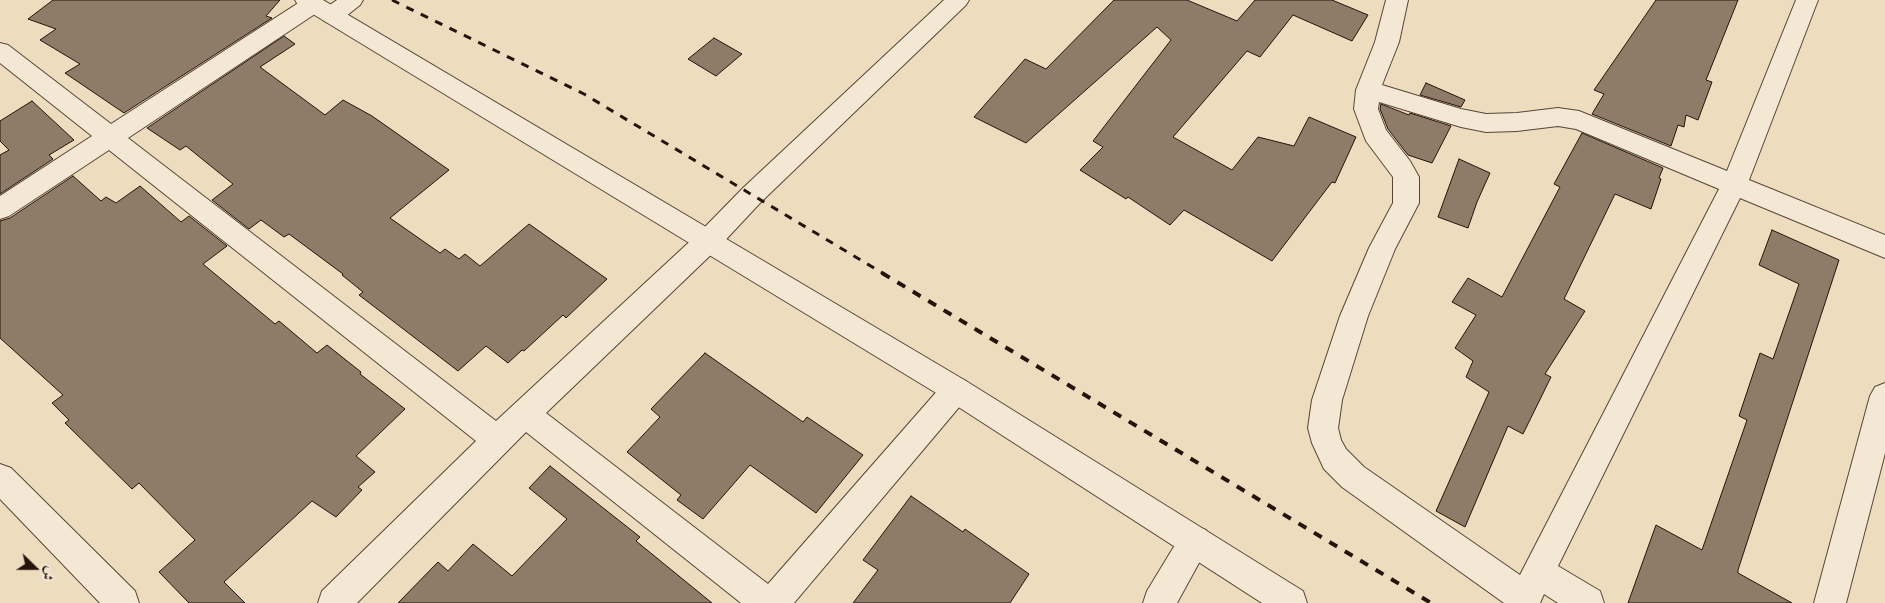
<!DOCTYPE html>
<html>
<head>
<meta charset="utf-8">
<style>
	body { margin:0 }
	#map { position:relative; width:1885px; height:603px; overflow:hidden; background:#eedcbe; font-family:"Libre Caslon Text",Amiri,serif }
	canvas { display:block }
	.north { position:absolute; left:10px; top:543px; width:50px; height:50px; -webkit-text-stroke:4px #f4e8d5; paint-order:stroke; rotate:112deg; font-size:14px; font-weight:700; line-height:20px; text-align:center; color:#25140a }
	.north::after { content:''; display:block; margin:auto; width:18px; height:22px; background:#25140a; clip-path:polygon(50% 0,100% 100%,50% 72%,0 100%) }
</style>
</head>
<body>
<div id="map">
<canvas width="1885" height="603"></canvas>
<div class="north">ش</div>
</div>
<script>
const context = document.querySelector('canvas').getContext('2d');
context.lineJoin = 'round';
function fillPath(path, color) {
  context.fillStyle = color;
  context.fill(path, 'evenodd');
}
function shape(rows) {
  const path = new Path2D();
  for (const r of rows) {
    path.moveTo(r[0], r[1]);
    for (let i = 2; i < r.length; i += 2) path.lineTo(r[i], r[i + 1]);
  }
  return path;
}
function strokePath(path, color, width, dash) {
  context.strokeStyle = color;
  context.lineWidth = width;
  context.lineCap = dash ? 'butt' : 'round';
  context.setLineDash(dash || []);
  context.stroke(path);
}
const building = shape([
	[53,0,280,0,266,16,272,18,124,113,65,73,80,64,40,40,56,29,28,19,53,0],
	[1114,0,1187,0,1237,21,1255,0,1332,0,1368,15,1352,41,1293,15,1260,57,1247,51,1173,137,1232,170,1258,137,1294,146,1309,117,1356,137,1335,183,1332,182,1272,261,1184,210,1170,225,1128,197,1126,199,1080,170,1103,147,1093,141,1171,40,1157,27,1026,143,974,117,1025,59,1046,69,1114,0],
	[1656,0,1738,0,1706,80,1712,82,1698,120,1686,115,1684,127,1678,125,1671,146,1592,114,1604,94,1594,90,1656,0],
	[284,36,295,44,260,67,325,115,343,100,372,116,449,170,390,218,440,253,445,249,459,259,465,254,480,266,529,224,607,279,566,318,563,315,524,351,522,350,508,363,486,346,458,371,359,295,363,292,342,275,343,274,289,234,284,237,261,220,249,229,212,200,233,184,186,146,180,150,147,128,284,36],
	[714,38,742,54,716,76,688,59,714,38],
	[1426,83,1465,100,1461,107,1420,95,1426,83],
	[32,101,74,140,49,155,53,159,0,194,0,155,9,150,0,141,0,121,32,101],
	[1381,104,1409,115,1410,113,1451,126,1432,163,1408,155,1388,129,1380,109,1381,104],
	[1582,133,1663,168,1659,178,1661,179,1651,209,1615,194,1564,299,1585,311,1545,374,1551,377,1523,434,1508,426,1465,527,1436,511,1489,392,1466,377,1473,361,1455,348,1476,315,1452,302,1468,278,1502,297,1560,187,1554,184,1582,133],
	[1459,159,1490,173,1477,202,1468,228,1438,217,1459,159],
	[73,176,101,201,106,197,116,203,140,186,181,222,189,216,227,246,203,264,275,324,279,321,317,353,327,345,361,372,360,374,405,409,356,456,375,472,358,487,362,490,336,517,312,501,224,582,245,603,189,603,159,572,195,540,139,483,132,489,65,423,69,420,52,403,63,395,0,338,0,221,10,218,73,176],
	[1772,230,1839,260,1738,570,1738,573,1792,603,1628,603,1656,525,1702,550,1747,420,1739,416,1760,353,1773,359,1799,284,1759,265,1772,230],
	[705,353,803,422,807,417,863,455,816,513,750,465,703,519,677,500,681,495,627,452,660,417,651,409,705,353],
	[550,466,640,537,636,541,712,603,398,603,438,562,448,571,473,544,512,576,567,519,529,488,550,466],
	[911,496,963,532,965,529,1029,574,1010,603,853,603,878,570,863,560,911,496]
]);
const minor = shape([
	[303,0,322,0,324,4,321,10,128,138,496,421,699,233,743,188,944,0,969,0,966,5,761,202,717,249,546,413,768,584,946,381,956,377,966,381,970,390,966,399,794,603,741,603,526,432,357,603,318,603,322,591,476,441,109,150,9,216,0,219,0,196,92,136,0,63,0,43,8,45,111,124,303,0],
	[337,0,363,0,360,5,340,21,332,23,324,21,321,15,324,9,337,0],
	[1386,0,1408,0,1399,42,1382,85,1461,109,1486,114,1517,113,1558,108,1579,111,1727,171,1796,0,1818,0,1749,180,1885,235,1885,258,1740,198,1558,566,1600,591,1604,603,1558,603,1544,594,1540,603,1504,603,1342,487,1324,469,1312,443,1308,428,1312,400,1340,316,1369,248,1393,203,1393,177,1366,141,1354,109,1356,90,1375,42,1386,0],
	[1379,102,1461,127,1486,132,1517,131,1558,126,1576,129,1719,189,1520,575,1364,467,1346,449,1341,440,1338,428,1342,400,1368,316,1395,249,1419,203,1419,177,1410,161,1386,130,1378,109,1379,102],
	[1885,383,1885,453,1846,603,1814,603,1870,396,1875,387,1885,383],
	[0,464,11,468,135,591,139,603,100,603,0,499,0,464],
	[1195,526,1206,530,1211,541,1177,603,1143,603,1147,591,1184,530,1195,526]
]);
const tertiary = shape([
	[295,0,323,0,966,381,1303,591,1307,603,1262,603,946,399,298,5,295,0]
]);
const railFar1 = shape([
	[392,0,584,94,884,274]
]);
const rail = shape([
	[882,273,1431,603]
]);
fillPath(building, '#8e7c68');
strokePath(building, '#25140a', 1);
strokePath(minor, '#574637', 2);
strokePath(tertiary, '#574637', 2);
fillPath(minor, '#f4e8d5');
fillPath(tertiary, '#f4e8d5');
strokePath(railFar1, '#25140a', 3, [8, 8]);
strokePath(rail, '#25140a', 4, [9, 9]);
</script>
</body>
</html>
